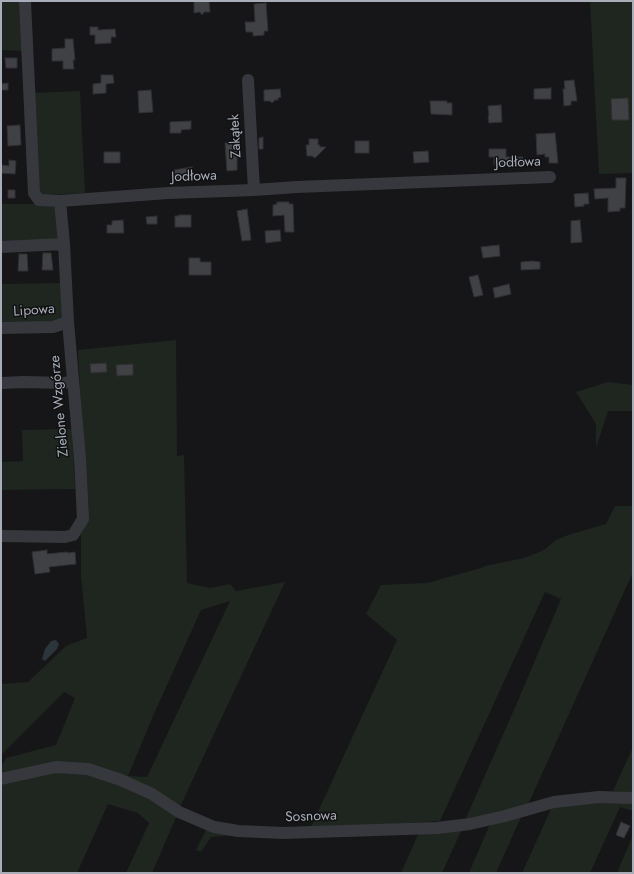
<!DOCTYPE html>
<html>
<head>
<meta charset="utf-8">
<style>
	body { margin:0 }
	#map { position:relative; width:634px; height:874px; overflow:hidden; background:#161618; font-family:Jost,sans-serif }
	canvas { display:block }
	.frame { position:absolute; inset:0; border:2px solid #a8adb8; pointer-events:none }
</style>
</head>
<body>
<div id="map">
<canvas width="634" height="874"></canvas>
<div class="frame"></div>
</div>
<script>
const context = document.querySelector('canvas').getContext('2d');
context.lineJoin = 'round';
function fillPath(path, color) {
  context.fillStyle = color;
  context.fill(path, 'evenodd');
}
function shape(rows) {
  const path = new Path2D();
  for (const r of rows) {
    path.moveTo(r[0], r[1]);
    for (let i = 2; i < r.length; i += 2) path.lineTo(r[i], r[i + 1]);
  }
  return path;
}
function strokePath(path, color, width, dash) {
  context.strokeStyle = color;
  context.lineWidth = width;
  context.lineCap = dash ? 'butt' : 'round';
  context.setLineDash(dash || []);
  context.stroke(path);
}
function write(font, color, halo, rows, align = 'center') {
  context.font = font + ' Jost,sans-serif';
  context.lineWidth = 3;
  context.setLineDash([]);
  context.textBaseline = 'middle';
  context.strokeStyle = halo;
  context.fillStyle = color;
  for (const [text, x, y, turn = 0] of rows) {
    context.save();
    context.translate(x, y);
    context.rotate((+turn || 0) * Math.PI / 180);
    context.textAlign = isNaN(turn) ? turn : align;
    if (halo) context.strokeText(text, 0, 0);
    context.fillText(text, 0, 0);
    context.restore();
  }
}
const green = shape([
	[1,1,23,1,24,51,1,50],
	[590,1,633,1,633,173,599,174],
	[80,91,85,193,43,195,36,187,31,93],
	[1,204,58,204,59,240,1,244],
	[61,283,64,319,52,325,1,325,1,284],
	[176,340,177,456,184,455,187,583,210,588,230,584,236,591,285,582,179,809,83,766,1,776,1,767,6,758,56,745,75,698,64,692,1,755,1,684,28,682,66,646,87,638,81,575,81,533,87,517,78,350],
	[230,601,147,777,128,776,153,716,201,610],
	[608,382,633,385,633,411,608,411,596,448,596,424,576,392],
	[72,429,75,489,1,490,1,462,23,461,22,430],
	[615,506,633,506,633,572,527,807,465,820,517,703,561,599,545,592,440,821,310,829,397,640,366,614,381,585,427,583,481,568,485,566,524,558,544,550,556,540,568,535,606,524],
	[633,747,633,793,613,791],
	[54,769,75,771,117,783,233,835,211,837,201,852,196,850,206,830,177,815,152,873,126,873,149,823,138,813,108,804,77,873,1,873,1,783],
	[633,801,633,811,620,807,590,873,522,873,551,809,569,803],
	[522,815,496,873,469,873,490,824],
	[462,829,442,873,401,873,420,830],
	[633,835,633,873,617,873]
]);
const water = shape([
	[56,640,59,644,57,649,45,661,42,659,45,649,51,641]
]);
const building = shape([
	[194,1,209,1,210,12,204,12,202,15,200,12,194,13,194,1],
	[266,3,268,31,264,31,264,35,253,36,253,32,246,32,245,22,255,22,254,4,266,3],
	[90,27,98,27,98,30,115,29,116,37,111,37,111,43,95,44,95,35,90,35,90,27],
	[65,39,73,39,75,60,73,60,74,69,63,69,63,61,52,61,52,49,65,48,65,39],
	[5,58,17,58,17,68,6,68,5,58],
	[101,75,113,75,114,83,106,84,106,93,93,94,93,84,101,83,101,75],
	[574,80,577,101,571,101,571,105,564,106,563,89,565,89,564,81,574,80],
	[8,83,8,90,1,90,1,84,8,83],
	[551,88,551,99,534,99,534,89,551,88],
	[280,89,281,97,278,98,278,100,275,100,272,103,270,101,264,101,264,90,280,89],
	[151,90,153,112,139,113,138,91,151,90],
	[628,98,629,120,612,120,611,99,628,98],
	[430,101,447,101,447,103,452,103,452,115,431,114,430,101],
	[501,105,502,122,489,123,488,117,489,115,488,106,501,105],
	[191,121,191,129,181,130,181,133,170,133,170,122,191,121],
	[20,125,21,145,8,146,7,126,20,125],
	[555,133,558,163,549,163,549,157,545,157,545,154,537,155,536,134,555,133],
	[263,137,263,149,259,149,259,138,263,137],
	[309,139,318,139,318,145,320,145,320,147,326,147,315,158,312,156,307,156,306,145,309,145,309,139],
	[355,141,369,141,369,153,355,153,355,141],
	[237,142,237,170,227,171,225,143,237,142],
	[489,149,506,149,506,157,523,157,523,165,494,165,494,157,489,157,489,149],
	[428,151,429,162,414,163,413,152,428,151],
	[104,152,120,152,120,163,104,163,104,152],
	[9,160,16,161,15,174,1,173,2,165,9,166,9,160],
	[192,167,192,179,179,180,179,179,175,179,174,170,192,167],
	[616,178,626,178,625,208,620,208,620,211,608,212,608,198,595,199,594,189,616,188,616,178],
	[8,190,15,190,15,198,8,198,8,190],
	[588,193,589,204,584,204,584,206,575,207,574,194,588,193],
	[277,202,289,202,289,204,293,204,294,232,285,232,284,215,273,216,273,205,277,204,277,202],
	[247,209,251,240,242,241,237,211,247,209],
	[179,215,191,215,191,227,175,227,175,216,179,216,179,215],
	[157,216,157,224,147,224,146,217,157,216],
	[123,220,124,233,107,233,107,225,112,225,112,221,123,220],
	[580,220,582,242,571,243,571,221,580,220],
	[280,230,281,241,266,243,265,231,280,230],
	[499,245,500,256,483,258,481,247,499,245],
	[43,253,51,253,53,270,42,270,43,253],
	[19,254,27,254,28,271,18,271,19,254],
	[189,258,200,258,200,262,211,262,211,275,189,275,189,258],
	[533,261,540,262,540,269,521,270,521,262,533,261],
	[478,275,483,295,474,297,469,277,478,275],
	[509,284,511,294,495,298,493,288,509,284],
	[106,363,107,372,91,373,90,364,106,363],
	[133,364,133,375,117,376,116,365,133,364],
	[47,550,47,554,67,552,68,553,75,552,76,564,49,567,50,572,35,574,32,552,47,550],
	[621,822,630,826,624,838,616,835,621,822]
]);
const minor = shape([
	[25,1,34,193,39,200,60,201,168,193,254,190,297,187,550,177],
	[248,80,254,190],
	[1,247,64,244],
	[1,328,53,327,68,322],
	[1,383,24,382,64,383,73,381],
	[1,536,65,537,73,535,83,519,80,459,68,322,64,244,60,201],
	[1,779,56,767,88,769,121,780,152,794,179,812,214,827,238,831,283,833,437,828,470,824,505,816,554,802,599,797,633,798]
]);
const streetNames = [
	["Zakątek",236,136,-93],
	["Jodłowa",518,163,-2],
	["Jodłowa",194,177,-2],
	["Lipowa",34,311,-4],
	["Zielone Wzgórze",60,406,-95],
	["Sosnowa",311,817,-2]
];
fillPath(green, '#1e261f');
fillPath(water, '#2c353c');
fillPath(building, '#404145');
strokePath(building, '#303034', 1);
strokePath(minor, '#37383d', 12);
write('14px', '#a8adb8', '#111113', streetNames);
</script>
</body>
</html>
